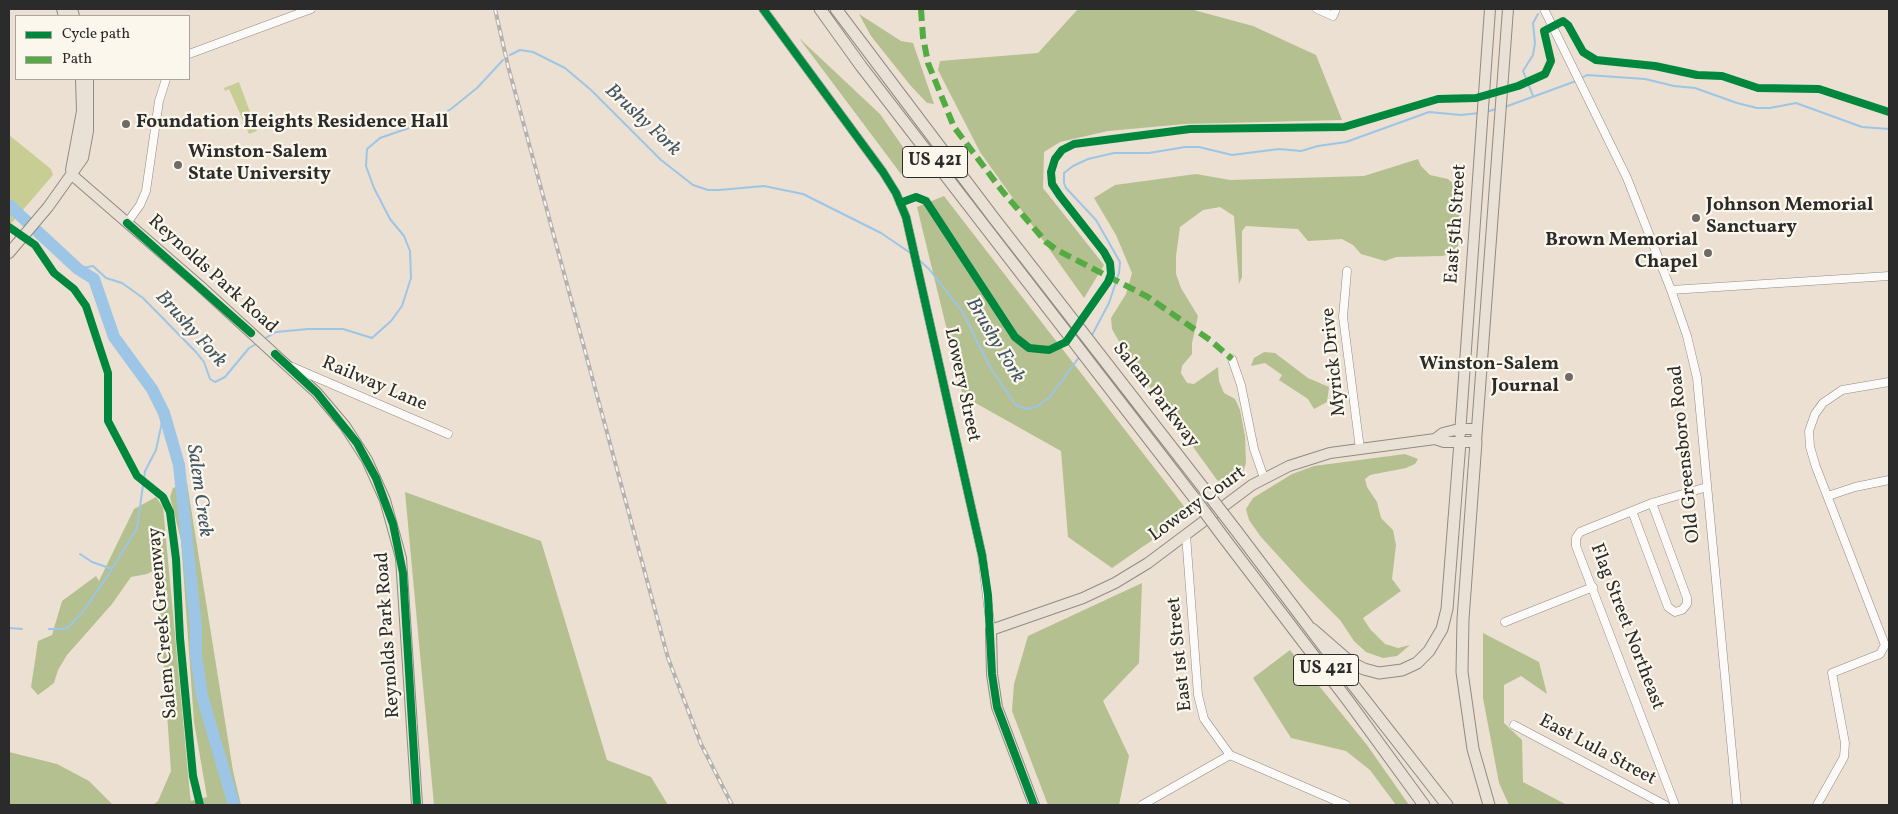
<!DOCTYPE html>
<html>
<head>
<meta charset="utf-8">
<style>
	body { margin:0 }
	#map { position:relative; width:1898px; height:814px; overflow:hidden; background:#ece0d2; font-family:Vollkorn,serif }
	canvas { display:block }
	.frame { position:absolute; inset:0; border:10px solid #2b2b2b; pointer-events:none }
	.legend { position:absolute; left:15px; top:15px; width:175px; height:65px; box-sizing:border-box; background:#fbf7ec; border:1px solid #a8a59f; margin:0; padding:6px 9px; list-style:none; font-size:15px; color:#2b2b2b }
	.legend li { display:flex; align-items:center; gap:10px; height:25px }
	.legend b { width:25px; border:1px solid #a8a59f }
</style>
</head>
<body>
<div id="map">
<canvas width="1898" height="814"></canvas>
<div class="frame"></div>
<ul class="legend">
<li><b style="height:6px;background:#00873e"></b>Cycle path</li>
<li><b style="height:6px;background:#54ab44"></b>Path</li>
</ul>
</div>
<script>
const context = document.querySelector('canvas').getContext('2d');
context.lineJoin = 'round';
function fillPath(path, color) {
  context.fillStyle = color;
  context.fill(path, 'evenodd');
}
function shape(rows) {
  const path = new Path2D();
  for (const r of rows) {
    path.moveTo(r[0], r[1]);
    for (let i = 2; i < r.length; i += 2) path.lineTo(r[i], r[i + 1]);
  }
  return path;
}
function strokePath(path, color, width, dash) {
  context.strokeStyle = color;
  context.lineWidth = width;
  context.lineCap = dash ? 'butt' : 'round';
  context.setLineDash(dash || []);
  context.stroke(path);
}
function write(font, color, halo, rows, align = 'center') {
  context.font = font + ' Vollkorn,serif';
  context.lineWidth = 4.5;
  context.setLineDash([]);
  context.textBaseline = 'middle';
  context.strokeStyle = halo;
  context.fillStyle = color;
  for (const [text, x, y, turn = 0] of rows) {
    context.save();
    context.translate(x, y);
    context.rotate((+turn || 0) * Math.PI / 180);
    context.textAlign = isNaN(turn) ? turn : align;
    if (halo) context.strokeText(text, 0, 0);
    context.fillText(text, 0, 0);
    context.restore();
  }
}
const green = shape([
	[239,82,257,131,249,134,229,89,225,91,224,88],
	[9,135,51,169,53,175,9,226]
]);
const forest = shape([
	[1078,9,1190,9,1253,26,1316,55,1342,120,1185,124,1108,131,1060,142,1044,152,1043,188,1104,265,1084,298,980,152,938,70,940,61,1038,53],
	[859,14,901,41,913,43,934,104,927,103,910,85,871,36],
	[799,38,880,114,921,173,901,174],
	[1418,159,1421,166,1430,175,1448,179,1458,188,1460,205,1458,250,1455,253,1442,256,1396,257,1385,261,1361,254,1353,245,1342,239,1308,241,1298,229,1246,226,1242,231,1242,277,1239,284,1234,216,1220,207,1203,210,1180,227,1176,256,1176,274,1181,288,1198,316,1192,343,1192,354,1182,366,1181,373,1187,383,1194,384,1218,367,1219,381,1224,393,1235,399,1240,410,1245,436,1246,463,1243,472,1235,479,1224,483,1217,480,1126,354,1112,329,1111,318,1126,294,1132,273,1116,235,1094,198,1115,185,1196,174,1230,180,1364,176],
	[944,196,1190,514,1112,568,1068,537,1061,451,963,396,917,207],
	[1264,352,1275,353,1308,378,1329,387,1327,402,1314,409,1308,399,1279,380,1282,375,1265,363,1251,366,1254,358],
	[1405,454,1418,459,1415,464,1406,468,1370,475,1365,479,1367,487,1377,502,1381,518,1393,530,1396,545,1392,579,1401,591,1363,618,1370,629,1385,644,1398,648,1410,645,1397,656,1383,658,1366,652,1354,641,1340,620,1303,583,1261,537,1249,520,1246,509,1253,498,1292,474,1314,466],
	[187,483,233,771,241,805,153,805,158,801,171,771,157,569,147,574,131,577,112,604,67,655,58,670,54,683,38,695,31,687,38,641,52,635,62,601,96,576,99,581,134,509,156,497,163,507,190,795,191,801,207,797,194,722,181,540,170,497,173,488],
	[405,492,541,541,607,760,651,777,668,805,434,805],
	[1142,583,1139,663,1103,701,1129,756,1119,805,1048,805,1012,711,1014,684,1028,636],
	[1483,633,1539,662,1547,694,1521,676,1504,685,1504,723,1522,740,1523,782,1567,805,1509,805,1499,783,1483,698],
	[1290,650,1367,745,1409,805,1396,805,1370,770,1346,751,1291,738,1253,678],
	[9,752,57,764,89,781,113,805,9,805]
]);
const stream = shape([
	[510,55,520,50,533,52,565,68,591,90,661,160,693,185,708,190,719,190,764,186,803,194,881,233,912,254],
	[1580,79,1587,75,1645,79,1674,86,1695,88,1737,103,1757,108,1770,108,1796,103,1862,127,1889,129],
	[1533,96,1523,71,1533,55,1535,43,1533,23,1538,14],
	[1505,107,1576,81],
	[1486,112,1496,109],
	[919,260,929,269,962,311,991,369,1016,405,1026,409,1036,407,1049,398,1080,356],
	[78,269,93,266,106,278,122,283,143,298,196,352,204,362,210,379,215,382,225,377,249,348,258,343],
	[1091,337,1109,303,1119,273,1120,262,1096,220,1066,188,1064,183,1064,173,1073,166,1088,159,1114,153,1149,153,1185,147,1199,147,1232,155,1279,149,1301,151,1318,146,1346,142,1429,112,1461,115,1479,113],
	[264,339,276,332,308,329,343,329,372,338,391,321,402,306,411,278,410,251,404,236,390,219,374,188,366,166,367,149,380,138,435,119,451,109,477,88,503,60],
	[80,554,92,562,112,569,137,528,145,471,156,450,164,413],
	[9,628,22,629],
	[49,629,66,629,83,612,112,569]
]);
const river = shape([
	[9,205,78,269,94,279,114,337,152,389,164,413,179,465,196,627,196,655,202,696,234,805]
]);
const minor = shape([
	[763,9,883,172,896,193,906,217,982,555,991,630],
	[1317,9,1333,16,1336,9],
	[1544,9,1627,178,1671,290,1687,336,1697,378,1737,805],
	[189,54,311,9],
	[127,223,140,205,146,191,159,101,166,79],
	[1347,271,1343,317,1360,449],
	[1671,290,1889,276],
	[1232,359,1241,385,1254,449,1264,478],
	[292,367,448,434],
	[1828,496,1855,487,1889,480],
	[1632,511,1668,607,1675,612,1682,610,1687,604,1687,598,1652,503],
	[1186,535,1198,695,1204,719,1230,755,1346,805],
	[1505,622,1593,587],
	[1514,725,1665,805],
	[1142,805,1230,755],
	[1675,805,1576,546,1576,538,1580,532,1652,503,1707,487],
	[1817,805,1844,757,1845,743,1832,673,1880,654,1885,645,1816,467,1810,447,1809,431,1815,414,1823,403,1842,390,1889,382]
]);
const major = shape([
	[62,9,64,16],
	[72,9,74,16],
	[71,170,82,111,81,79],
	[71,174,199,285,317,393,345,426,367,460,385,500,401,558,417,805],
	[9,253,48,207,83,158,88,131,88,79],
	[1460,434,1490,9],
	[1435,439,1444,442,1476,442,1508,9],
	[1034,805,997,707,992,674,991,630,1083,598,1115,583,1148,563,1252,485,1289,466,1330,453,1435,439,1443,433,1459,429,1477,429]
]);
const highway = shape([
	[820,9,861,66,1195,499],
	[836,9,993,217,1205,490],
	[1476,442,1463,619,1462,672,1473,749,1489,805],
	[1235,529,1343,672,1447,805],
	[1224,538,1349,702,1424,805],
	[1312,629,1350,662,1364,669,1379,673,1402,670,1417,663,1429,651,1442,629,1447,609,1460,442]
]);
const rail = shape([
	[495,9,508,66,668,658,701,744,732,805]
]);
const highwayBridge = shape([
	[1205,490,1235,529],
	[1195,499,1224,538]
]);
const quiet = shape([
	[921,9,923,37,928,63,954,127,1003,192,1046,242,1057,250,1148,297,1210,340,1232,359]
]);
const cycleway = shape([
	[763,9,883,172,896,193,906,217,982,555,988,595,992,674,997,707,1034,805],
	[900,203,916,197,926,201,1015,337,1029,348,1049,350,1066,342,1108,282,1111,274,1110,263,1104,252,1060,196,1052,184,1051,172,1055,159,1062,150,1074,144,1190,129,1344,127,1438,99,1476,98,1518,86,1545,74,1551,61,1544,31,1563,21,1568,25,1583,52,1596,60,1655,66,1697,75,1722,76,1758,88,1819,89,1889,112],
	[127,223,251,333],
	[9,227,35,245,54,273,74,289,86,306,108,373,108,421,137,476,163,497,170,512,176,559,180,638,193,776,200,805],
	[275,354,317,393,357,443,376,478,393,524,403,573,417,805]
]);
const markers = [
	[126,124,5,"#6f6a65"],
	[178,165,5,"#6f6a65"],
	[1696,218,5,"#6f6a65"],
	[1708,253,5,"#6f6a65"],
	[1569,377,5,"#6f6a65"]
];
const shields = [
	[935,162,65],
	[1326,670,65]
];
const shieldNames = [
	["US 421",935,162],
	["US 421",1326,670]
];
const poiNames = [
	["Foundation Heights Residence Hall",136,124],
	["Winston-Salem",188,154],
	["State University",188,176],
	["Johnson Memorial",1706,207],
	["Sanctuary",1706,229],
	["Brown Memorial",1698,242,"right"],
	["Chapel",1698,264,"right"],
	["Winston-Salem",1559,366,"right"],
	["Journal",1559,388,"right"]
];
const streetNames = [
	["East 5th Street",1457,224,-86],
	["Reynolds Park Road",212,275,42],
	["Myrick Drive",1335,362,-96],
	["Railway Lane",374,385,23],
	["Lowery Street",961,385,78],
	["Salem Parkway",1155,396,52],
	["Old Greensboro Road",1686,454,-96],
	["Lowery Court",1198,505,-36],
	["Salem Creek Greenway",164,623,-95],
	["Flag Street Northeast",1626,627,69],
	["Reynolds Park Road",389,635,-94],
	["East 1st Street",1181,654,-96],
	["East Lula Street",1597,751,28]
];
const waterNames = [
	["Brushy Fork",642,121,43],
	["Brushy Fork",190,330,48],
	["Brushy Fork",994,341,59],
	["Salem Creek",198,491,82]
];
fillPath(green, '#c8cd94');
fillPath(forest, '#b4c08f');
strokePath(stream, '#9dc5e6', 2);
strokePath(river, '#9dc5e6', 12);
strokePath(minor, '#918b84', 9);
strokePath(major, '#918b84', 12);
strokePath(highway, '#918b84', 13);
strokePath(minor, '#fcfaf8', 8);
strokePath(major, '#e9e1d5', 10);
strokePath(highway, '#e9e1d5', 11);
strokePath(rail, '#b4b2b0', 4);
strokePath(rail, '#fbf7ec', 2, [5.5]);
strokePath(highwayBridge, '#918b84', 13, []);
strokePath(highwayBridge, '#e9e1d5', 11);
strokePath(quiet, '#54ab44', 6, [12, 6]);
strokePath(cycleway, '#00873e', 8);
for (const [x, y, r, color] of markers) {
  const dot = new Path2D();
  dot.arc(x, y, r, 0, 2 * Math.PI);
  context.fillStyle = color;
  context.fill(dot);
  strokePath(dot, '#fbf7ec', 2);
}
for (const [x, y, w] of shields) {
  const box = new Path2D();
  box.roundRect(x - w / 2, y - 15.5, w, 31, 4);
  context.fillStyle = '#fbf7ec';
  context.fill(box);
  strokePath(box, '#2b2b2b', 1);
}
write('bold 18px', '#2b2b2b', null, shieldNames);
write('bold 19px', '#2b2b2b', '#fbf7ec', poiNames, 'left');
write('19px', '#2b2b2b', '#fbf7ec', streetNames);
write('italic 20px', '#435666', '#fbf7ec', waterNames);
</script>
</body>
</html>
